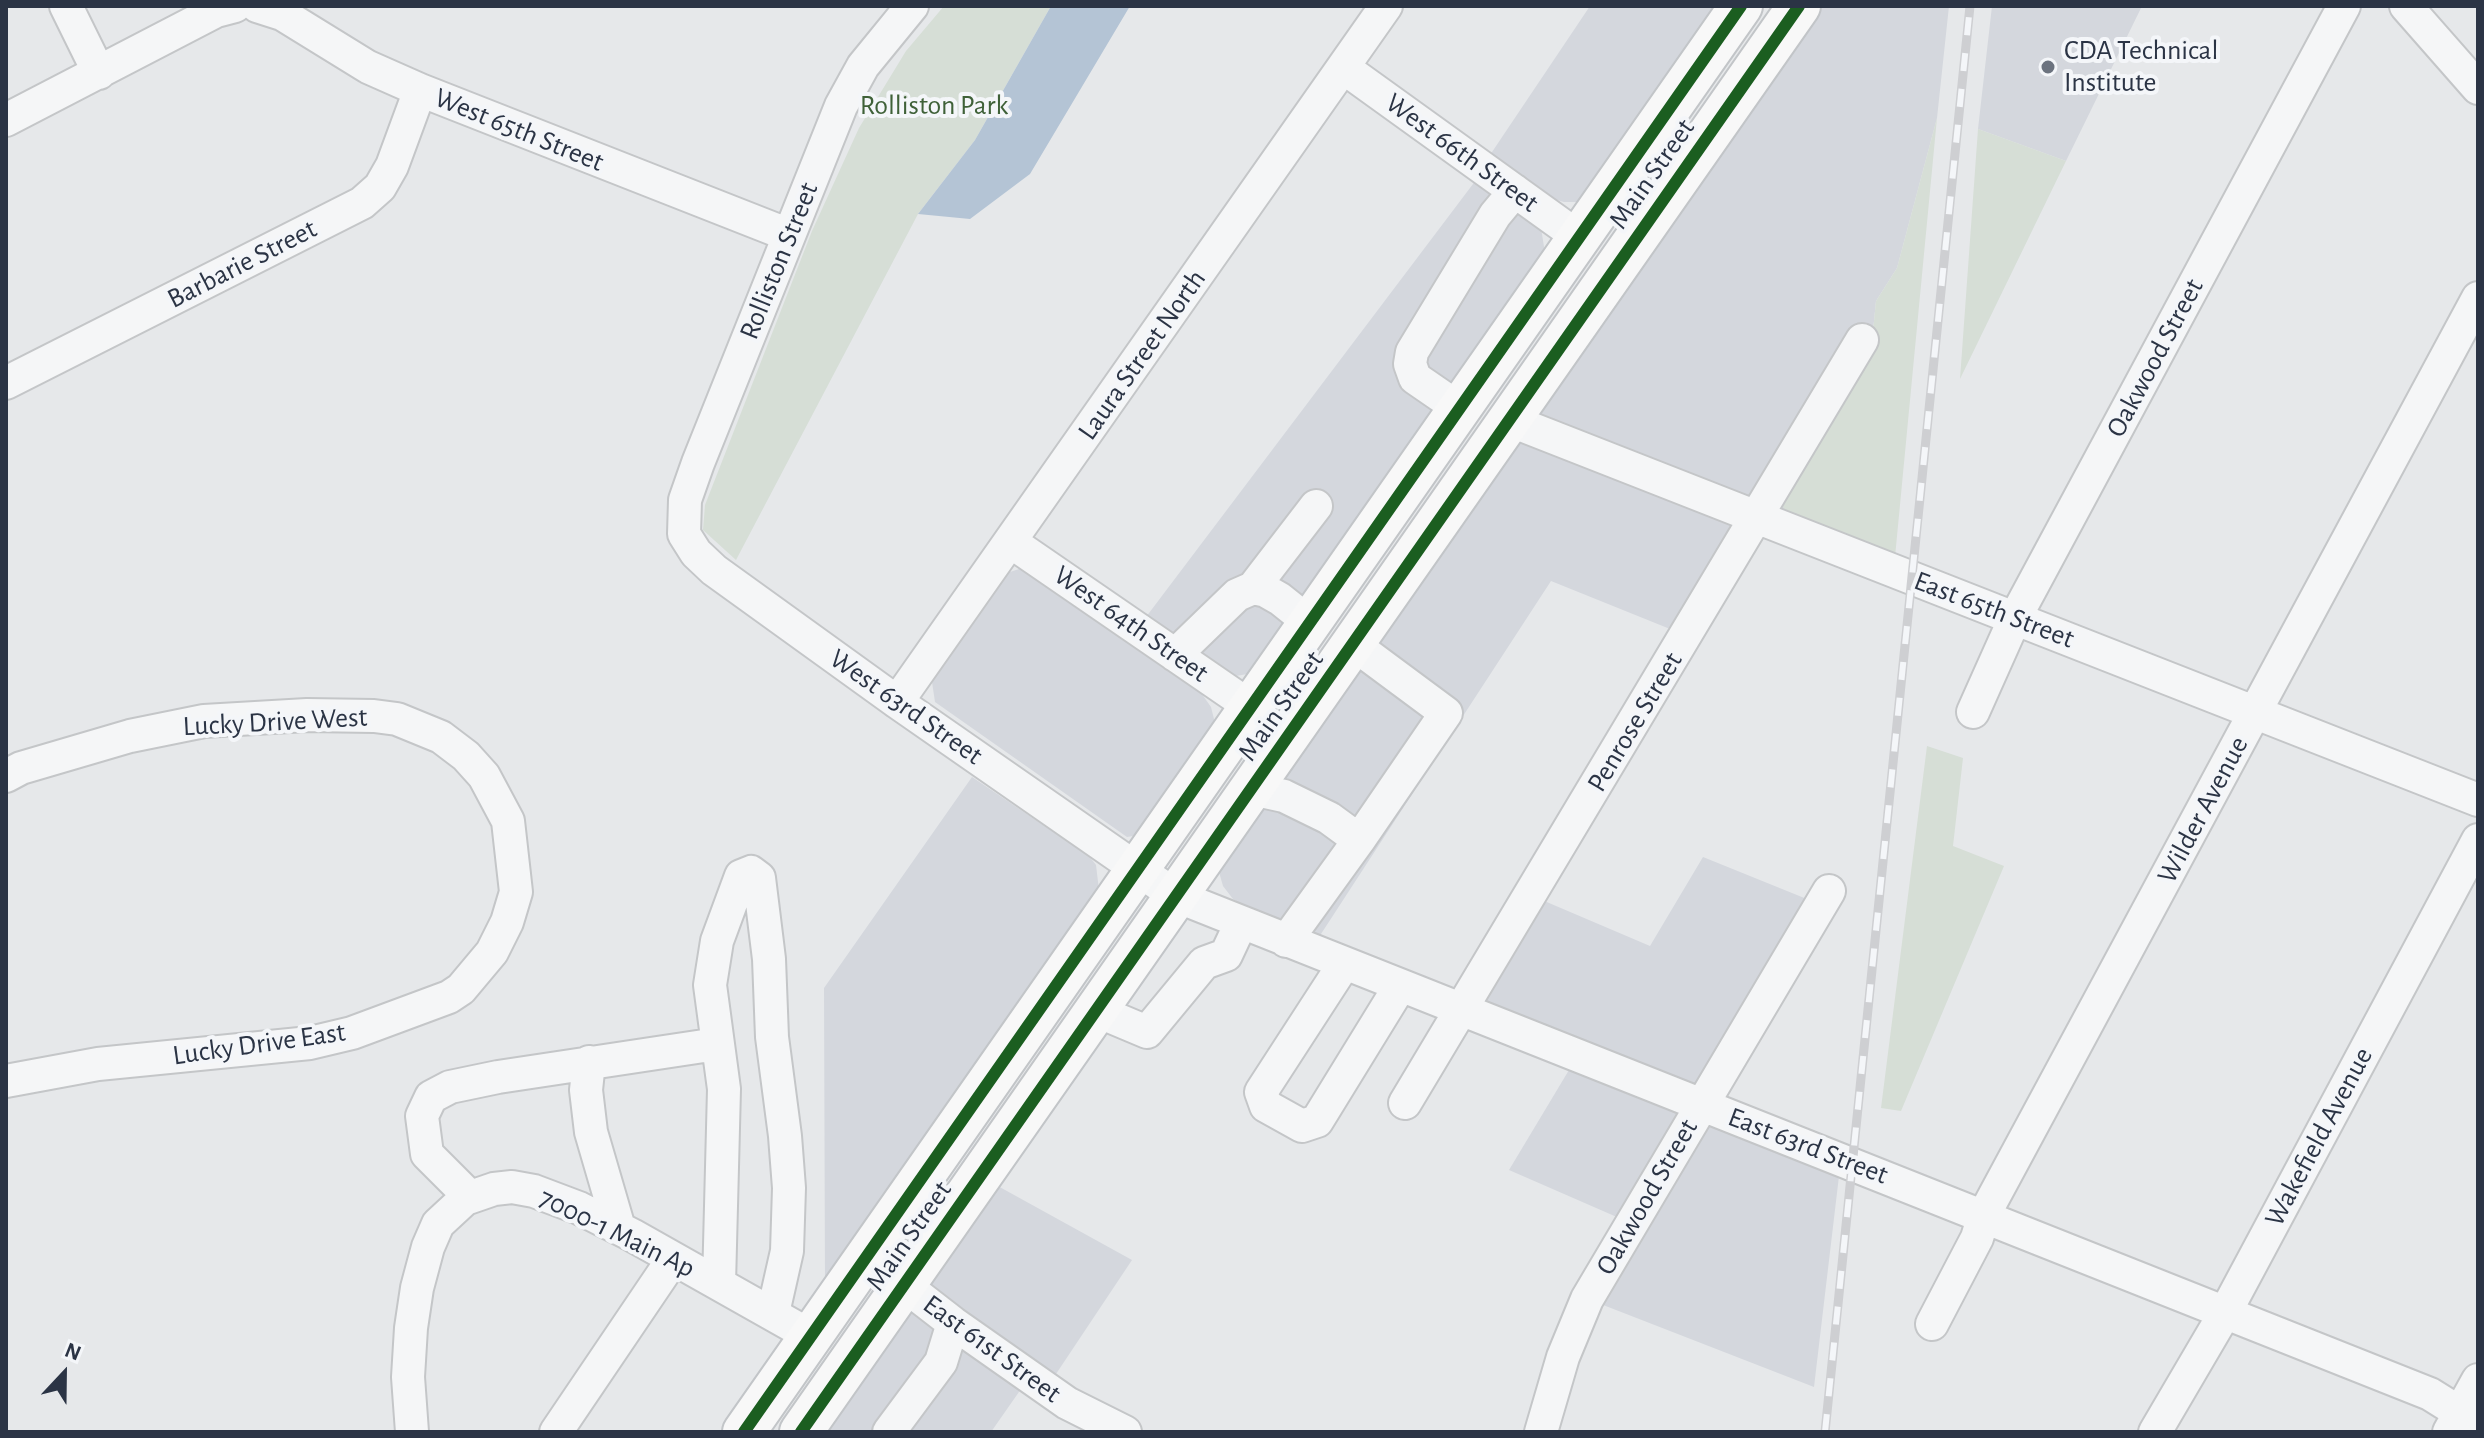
<!DOCTYPE html>
<html>
<head>
<meta charset="utf-8">
<style>
	body { margin:0 }
	#map { position:relative; width:2484px; height:1438px; overflow:hidden; background:#e6e8ea; font-family:"Alegreya Sans",sans-serif }
	canvas { display:block }
	.frame { position:absolute; inset:0; border:8px solid #2b3445; pointer-events:none }
	.north { position:absolute; left:24px; top:1334px; width:80px; height:80px; -webkit-text-stroke:6px #f4f6f9; paint-order:stroke; rotate:22deg; font-size:22px; font-weight:700; line-height:32px; text-align:center; color:#2b3445 }
	.north::after { content:''; display:block; margin:auto; width:28px; height:36px; background:#2b3445; clip-path:polygon(50% 0,100% 100%,50% 72%,0 100%) }
</style>
</head>
<body>
<div id="map">
<canvas width="2484" height="1438"></canvas>
<div class="frame"></div>
<div class="north">N</div>
</div>
<script>
const context = document.querySelector('canvas').getContext('2d');
context.lineJoin = 'round';
function fillPath(path, color) {
  context.fillStyle = color;
  context.fill(path, 'evenodd');
}
function shape(rows) {
  const path = new Path2D();
  for (const r of rows) {
    path.moveTo(r[0], r[1]);
    for (let i = 2; i < r.length; i += 2) path.lineTo(r[i], r[i + 1]);
  }
  return path;
}
function strokePath(path, color, width, dash) {
  context.strokeStyle = color;
  context.lineWidth = width;
  context.lineCap = dash ? 'butt' : 'round';
  context.setLineDash(dash || []);
  context.stroke(path);
}
function write(font, color, halo, rows, align = 'center') {
  context.font = font + ' "Alegreya Sans",sans-serif';
  context.lineWidth = 8;
  context.setLineDash([]);
  context.textBaseline = 'middle';
  context.strokeStyle = halo;
  context.fillStyle = color;
  for (const [text, x, y, turn = 0] of rows) {
    context.save();
    context.translate(x, y);
    context.rotate((+turn || 0) * Math.PI / 180);
    context.textAlign = isNaN(turn) ? turn : align;
    if (halo) context.strokeText(text, 0, 0);
    context.fillText(text, 0, 0);
    context.restore();
  }
}
const built = shape([
	[1590,6,1718,6,1587,195,1578,202,1564,202,1553,199,1490,155],
	[1819,6,1949,6,1937,118,1897,268,1876,301,1873,331,1791,517,1738,523,1675,631,1551,581,1319,937,1249,909,1233,899,1223,886,1219,872,1222,861],
	[1992,6,2142,6,2066,161,1978,129],
	[1476,180,1541,228,1545,253,1253,673,1236,676,1208,663,1143,621],
	[1019,569,1030,571,1192,680,1211,707,1215,723,1139,835,1127,837,935,702,932,682,1007,573],
	[972,777,1089,856,1096,865,1099,890,825,1284,824,988],
	[1703,857,1834,910,1719,1096,1482,1001,1542,900,1650,946],
	[1569,1070,1839,1176,1814,1387,1598,1303,1642,1228,1509,1170],
	[996,1185,1132,1260,1052,1380,1035,1369,991,1432,822,1432]
]);
const green = shape([
	[944,6,1051,6,975,140,918,214,736,560,703,530,705,505,812,231,859,128,906,51],
	[1937,118,1895,557,1791,517,1784,509,1781,499,1873,331,1876,301,1897,268],
	[1978,129,2066,161,1960,379],
	[1927,746,1963,758,1953,846,2004,866,1901,1111,1881,1108]
]);
const water = shape([
	[1051,6,1130,6,1030,174,970,219,918,214,975,140]
]);
const minor = shape([
	[66,6,99,73],
	[257,6,282,14,368,67,420,90,789,235],
	[912,6,863,66,841,106,698,463,685,500,684,534,696,553,714,570,897,702,1176,896,2430,1394,2478,1424],
	[2406,6,2478,88],
	[1344,68,1580,238],
	[6,120,216,11,235,6],
	[6,383,362,203,380,187,392,166,420,90],
	[1460,409,1415,378,1410,364,1412,352,1495,215,1515,191],
	[1509,420,2478,800],
	[1011,542,1251,707],
	[1253,588,1316,506],
	[1175,655,1237,595,1253,588,1266,591,1280,599,1310,623],
	[897,702,1386,6],
	[1973,712,2015,618,2344,6],
	[6,776,21,768,130,736,204,721,307,715,374,716,397,719,441,737,466,756,484,776,508,821,516,892,507,922,492,952,461,989,449,997,352,1033,310,1043,98,1064,6,1081],
	[1252,789,1284,796,1329,818,1359,840,1446,713,1353,644],
	[1286,941,1359,840],
	[1344,964,1261,1092,1266,1106,1302,1126,1317,1121,1400,986],
	[1097,1011,1147,1032,1204,963,1226,955,1241,923],
	[589,1062,586,1090,591,1132,619,1228],
	[1405,1103,1862,340],
	[470,1197,427,1154,422,1116,431,1097,450,1087,498,1077,717,1044],
	[719,1284,724,1089,710,985,717,941,741,876,751,872,759,878,769,959,772,1037,785,1136,789,1188,787,1251,773,1313],
	[904,1285,953,1323,1067,1403,1125,1432],
	[1932,1324,1977,1238,1984,1215,2478,298],
	[412,1432,408,1377,411,1328,417,1288,428,1247,438,1224,465,1199,494,1189,512,1187,534,1191,579,1208,632,1235,811,1336],
	[556,1432,673,1259],
	[889,1432,941,1362,953,1323],
	[1541,1432,1563,1357,1587,1299,1829,891],
	[2155,1432,2226,1311,2478,840],
	[2449,1432,2478,1380]
]);
const major = shape([
	[744,1432,1741,6],
	[801,1432,1799,6]
]);
const rail = shape([
	[1825,1432,1970,6]
]);
const cycleway = shape([
	[744,1432,1741,6],
	[801,1432,1799,6]
]);
const markers = [
	[2048,67,8,"#6c737f"]
];
const poiNames = [
	["CDA Technical",2064,51],
	["Institute",2064,83]
];
const parkNames = [
	["Rolliston Park",934,106]
];
const streetNames = [
	["West 65th Street",519,130,22],
	["West 66th Street",1462,153,36],
	["Main Street",1652,174,-55],
	["Rolliston Street",779,261,-68],
	["Barbarie Street",242,264,-27],
	["Laura Street North",1142,355,-55],
	["Oakwood Street",2155,358,-62],
	["East 65th Street",1994,610,21],
	["West 64th Street",1131,624,35],
	["Main Street",1281,706,-55],
	["West 63rd Street",906,707,35],
	["Lucky Drive West",275,722,-3],
	["Penrose Street",1635,722,-59],
	["Wilder Avenue",2203,810,-62],
	["Lucky Drive East",259,1044,-8],
	["Wakefield Avenue",2319,1137,-62],
	["East 63rd Street",1808,1146,21],
	["Oakwood Street",1647,1197,-60],
	["7000-1 Main Ap",617,1233,26],
	["Main Street",909,1236,-55],
	["East 61st Street",992,1349,36]
];
fillPath(built, '#d4d7dd');
fillPath(green, '#d6ded6');
fillPath(water, '#b4c4d5');
strokePath(minor, '#c4c6c8', 36);
strokePath(major, '#c2c5c8', 46);
strokePath(minor, '#f5f6f7', 32);
strokePath(major, '#f8f8f8', 42);
strokePath(rail, '#cecfd2', 9);
strokePath(rail, '#f4f6f9', 6, [18]);
strokePath(cycleway, '#1b5e20', 12);
for (const [x, y, r, color] of markers) {
  const dot = new Path2D();
  dot.arc(x, y, r, 0, 2 * Math.PI);
  context.fillStyle = color;
  context.fill(dot);
  strokePath(dot, '#f4f6f9', 3);
}
write('28px', '#2b3445', '#f4f6f9', poiNames, 'left');
write('28px', '#3f6138', '#f4f6f9', parkNames);
write('28px', '#2b3445', '#f4f6f9', streetNames);
</script>
</body>
</html>
